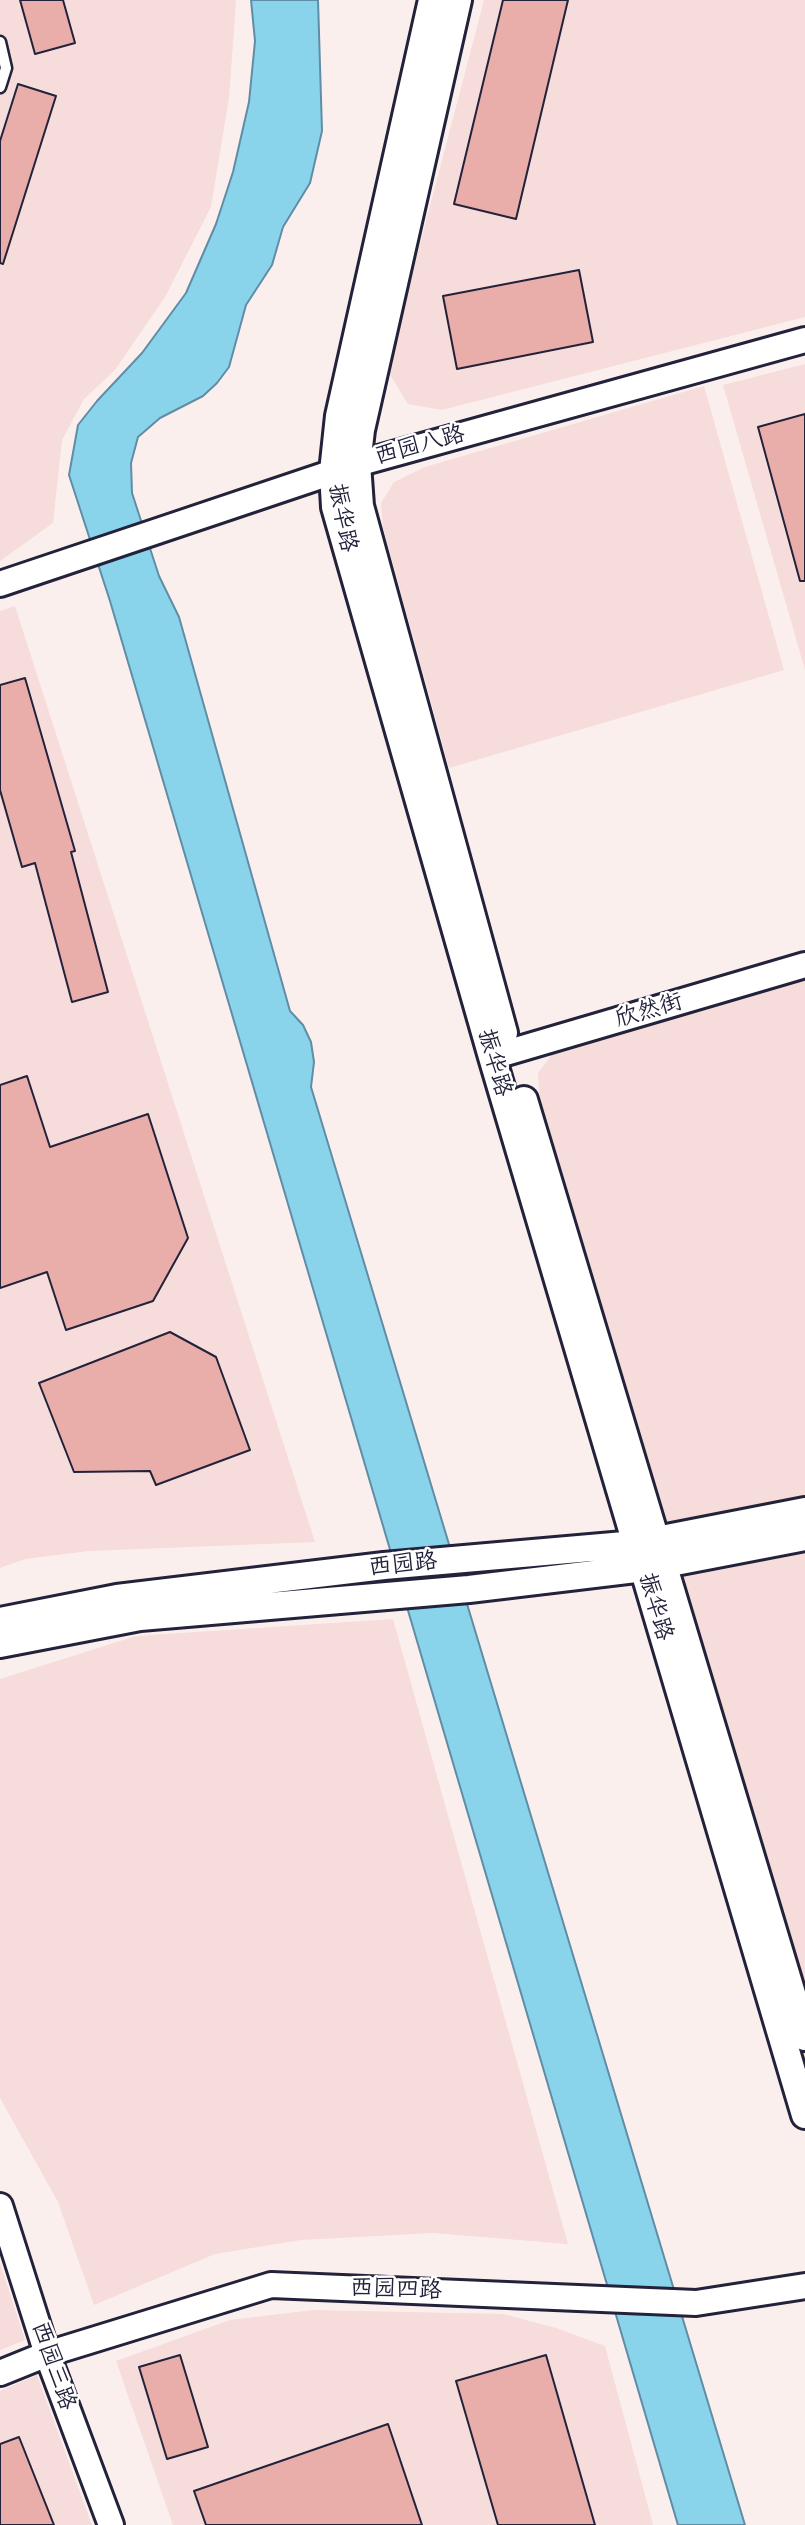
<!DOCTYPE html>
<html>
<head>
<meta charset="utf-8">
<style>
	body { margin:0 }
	canvas { display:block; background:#fbefee }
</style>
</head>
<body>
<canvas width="805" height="2525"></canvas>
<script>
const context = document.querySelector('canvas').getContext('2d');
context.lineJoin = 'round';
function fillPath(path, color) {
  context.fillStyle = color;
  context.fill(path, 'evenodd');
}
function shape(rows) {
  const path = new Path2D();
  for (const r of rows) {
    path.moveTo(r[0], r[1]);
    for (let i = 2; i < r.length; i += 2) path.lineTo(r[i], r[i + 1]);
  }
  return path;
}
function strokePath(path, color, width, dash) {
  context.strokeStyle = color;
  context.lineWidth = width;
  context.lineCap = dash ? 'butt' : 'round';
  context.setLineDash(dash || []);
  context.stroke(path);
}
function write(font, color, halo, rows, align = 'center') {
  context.font = font + ' Itim,"LXGW WenKai TC",sans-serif';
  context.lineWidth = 5;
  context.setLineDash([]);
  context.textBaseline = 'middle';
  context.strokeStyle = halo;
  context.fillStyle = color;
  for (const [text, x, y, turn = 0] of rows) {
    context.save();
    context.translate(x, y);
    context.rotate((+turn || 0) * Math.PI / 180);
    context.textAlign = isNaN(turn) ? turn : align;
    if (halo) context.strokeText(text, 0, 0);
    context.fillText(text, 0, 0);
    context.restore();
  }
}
const built = shape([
	[0,0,235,0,236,3,229,98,211,207,165,297,115,370,84,399,62,440,53,523,0,561],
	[484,0,805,0,805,317,442,410,408,404,387,370],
	[805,364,805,670,723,385],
	[704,386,784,670,449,768,383,527,381,503,394,482,425,467],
	[15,606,315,1542,89,1551,25,1559,0,1568,0,611],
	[805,980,805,2002,540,1101,538,1073,554,1052],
	[393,1619,568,2244,433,2233,301,2240,215,2254,94,2305,58,2202,0,2098,0,1679,136,1636],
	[0,2263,25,2340,0,2350],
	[313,2310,503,2314,556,2328,605,2346,653,2525,173,2525,116,2361,230,2320],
	[37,2375,92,2525,0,2525,0,2391]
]);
const water = shape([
	[251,0,318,0,322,131,310,183,283,227,272,265,246,305,229,367,217,383,203,396,160,418,138,437,131,463,132,493,159,576,179,617,290,1011,303,1025,311,1042,314,1062,311,1087,745,2525,678,2525,110,601,69,475,78,425,97,401,142,353,186,293,216,224,233,172,249,102,255,41,251,0]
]);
const building = shape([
	[20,0,63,0,75,43,35,54,20,0],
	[503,0,568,0,516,219,454,204,503,0],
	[18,84,56,96,3,264,0,263,0,141,18,84],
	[579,270,593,342,457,369,443,296,579,270],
	[805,414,805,581,800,581,758,427,805,414],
	[25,678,75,851,71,852,108,992,72,1002,35,863,22,867,0,790,0,685,25,678],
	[27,1076,50,1147,148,1114,188,1238,153,1301,66,1330,47,1272,0,1288,0,1085,27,1076],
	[170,1332,216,1357,250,1450,156,1485,150,1471,74,1472,39,1383,170,1332],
	[180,2355,208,2447,167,2459,139,2367,180,2355],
	[546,2355,595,2525,498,2525,456,2381,546,2355],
	[388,2424,422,2525,206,2525,194,2491,388,2424],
	[19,2437,54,2525,0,2525,0,2444,19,2437]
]);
const service = shape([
	[0,42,6,68,0,87]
]);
const tertiary = shape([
	[0,584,357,464,805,340],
	[492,1057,805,965],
	[0,2206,47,2354,111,2525],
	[0,2373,47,2354,271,2285,696,2303,805,2286]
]);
const secondary = shape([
	[432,0,339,416,333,472,335,507,492,1057,805,2115],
	[458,0,361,430,357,464,360,506,504,1033],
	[524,1100,805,2037],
	[0,1621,117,1598,384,1566,636,1544,805,1511],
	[0,1644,140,1617,469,1589,644,1568,805,1537]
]);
const streetNames = [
	["西园八路",420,446,-15],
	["振华路",342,518,79],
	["欣然街",649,1011,-16],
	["振华路",494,1063,74],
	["西园路",403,1565,-6],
	["振华路",655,1607,74],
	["西园四路",396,2290,2],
	["西园三路",53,2366,71]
];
fillPath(built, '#f6dcda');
fillPath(water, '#8ad4eb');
strokePath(water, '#608da5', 2);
fillPath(building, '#eaaeaa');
strokePath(building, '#22223b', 2);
strokePath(service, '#22223b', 15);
strokePath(tertiary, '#22223b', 30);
strokePath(secondary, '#22223b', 32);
strokePath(service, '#fff', 10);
strokePath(tertiary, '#fff', 24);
strokePath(secondary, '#fff', 26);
write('23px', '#22223b', '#fff', streetNames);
</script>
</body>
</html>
